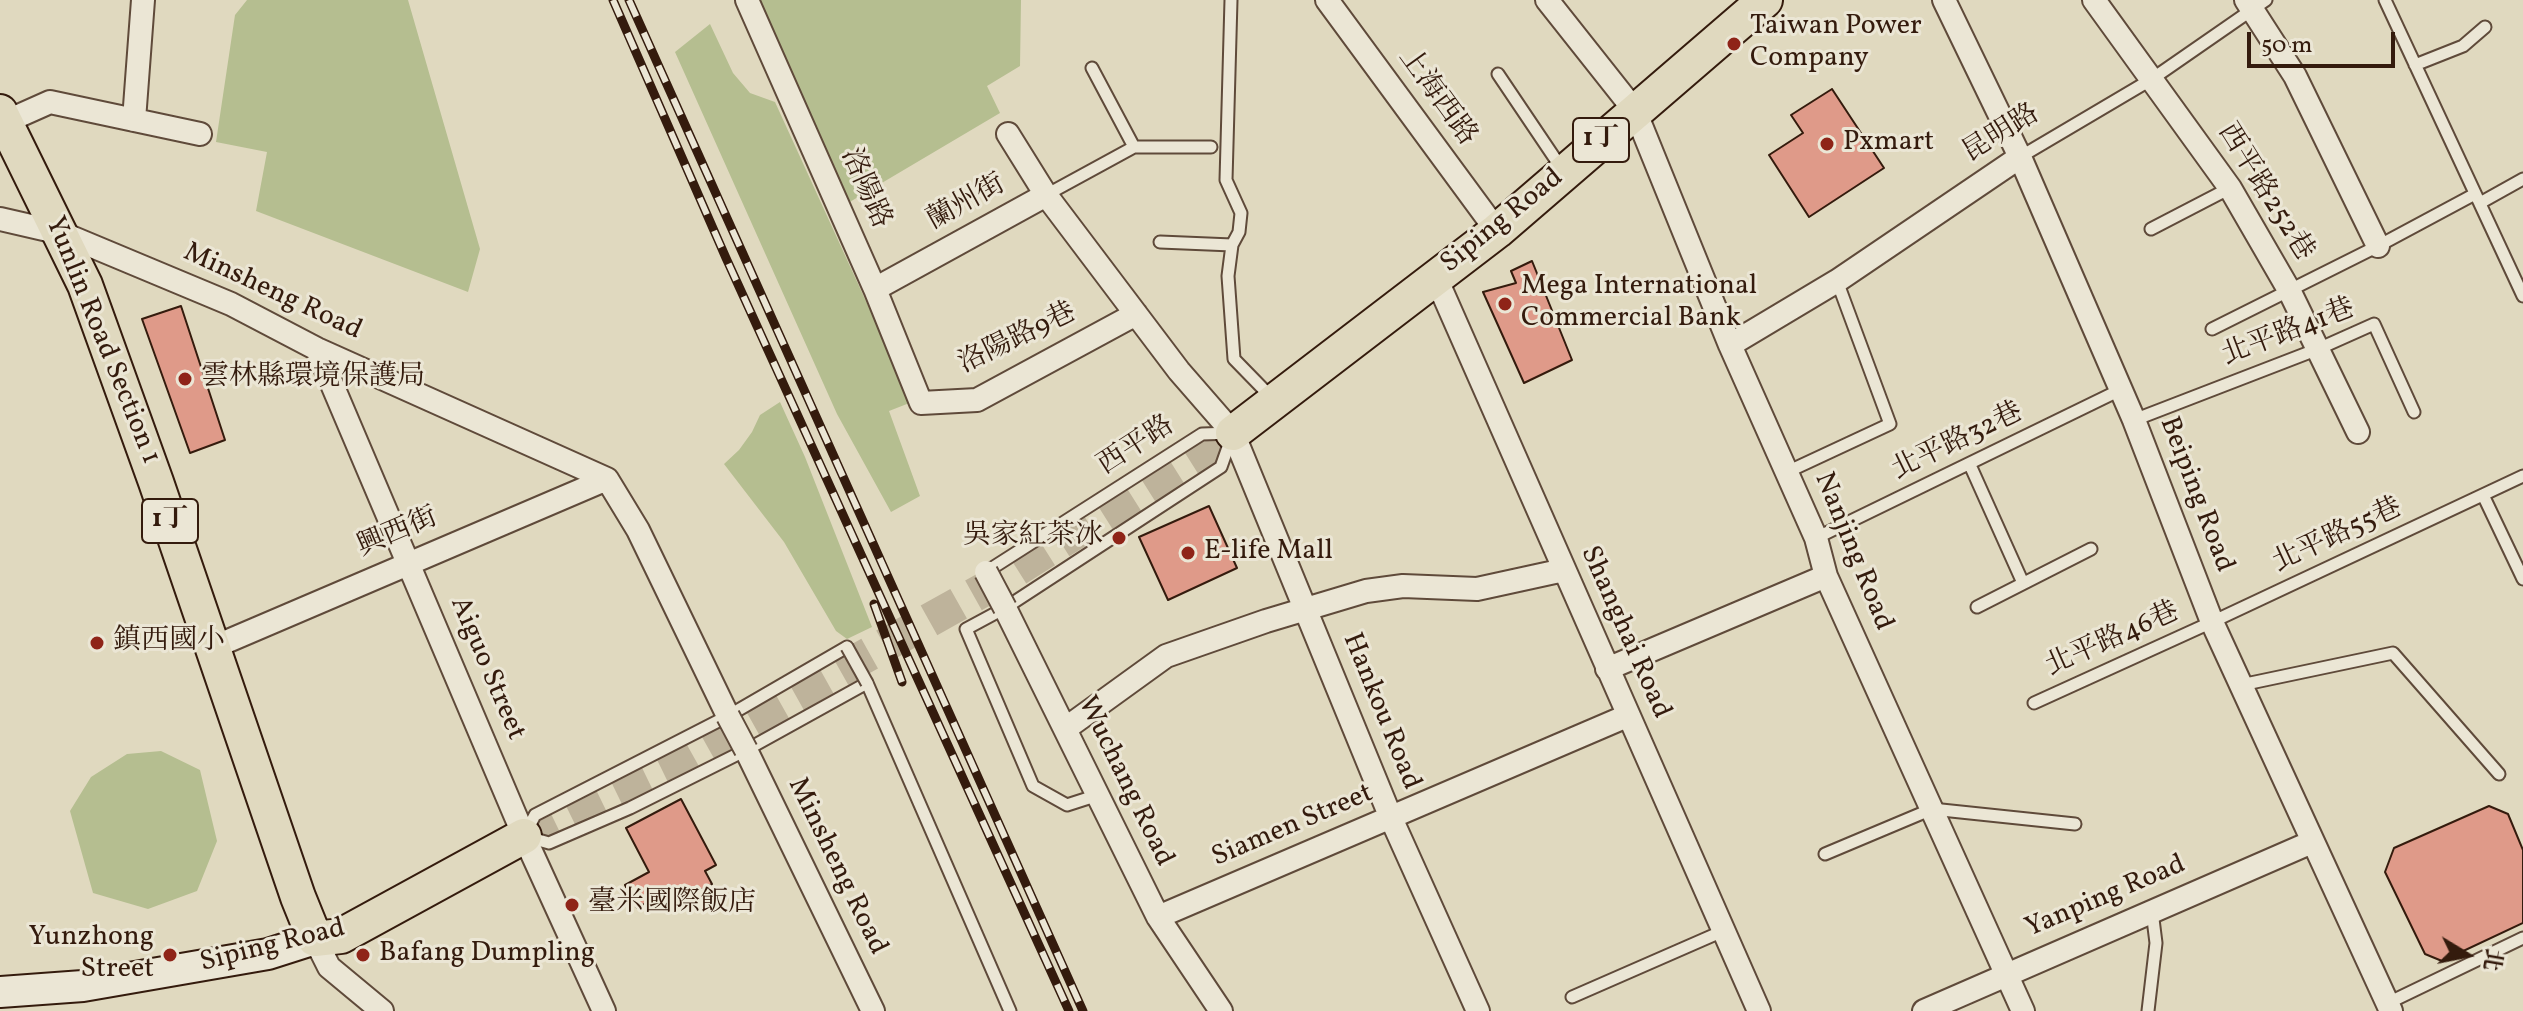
<!DOCTYPE html>
<html>
<head>
<meta charset="utf-8">
<style>
	body { margin:0 }
	#map { position:relative; width:2523px; height:1011px; overflow:hidden; background:#e0d9bf; font-family:Vollkorn,"Noto Serif TC",serif }
	canvas { display:block }
	.north { position:absolute; left:2427px; top:915px; width:80px; height:80px; -webkit-text-stroke:6px #ebe6d5; paint-order:stroke; rotate:100deg; font-size:22px; font-weight:700; line-height:32px; text-align:center; color:#341b0d }
	.north::after { content:''; display:block; margin:auto; width:28px; height:36px; background:#341b0d; clip-path:polygon(50% 0,100% 100%,50% 72%,0 100%) }
	.scale { position:absolute; left:2247px; top:32px; width:148px; height:36px; box-sizing:border-box; border:4px solid #341b0d; border-top:0; padding-left:10px; font-size:24px; line-height:28px; white-space:nowrap; color:#341b0d; -webkit-text-stroke:6px #ebe6d5; paint-order:stroke }
</style>
</head>
<body>
<div id="map">
<canvas width="2523" height="1011"></canvas>
<div class="north">北</div>
<div class="scale">50 m</div>
</div>
<script>
const context = document.querySelector('canvas').getContext('2d');
context.lineJoin = 'round';
function fillPath(path, color) {
  context.fillStyle = color;
  context.fill(path, 'evenodd');
}
function shape(rows) {
  const path = new Path2D();
  for (const r of rows) {
    path.moveTo(r[0], r[1]);
    for (let i = 2; i < r.length; i += 2) path.lineTo(r[i], r[i + 1]);
  }
  return path;
}
function strokePath(path, color, width, dash) {
  context.strokeStyle = color;
  context.lineWidth = width;
  context.lineCap = dash ? 'butt' : 'round';
  context.setLineDash(dash || []);
  context.stroke(path);
}
function write(font, color, halo, rows, align = 'center') {
  context.font = font + ' Vollkorn,"Noto Serif TC",serif';
  context.lineWidth = 6;
  context.setLineDash([]);
  context.textBaseline = 'middle';
  context.strokeStyle = halo;
  context.fillStyle = color;
  for (const [text, x, y, turn = 0] of rows) {
    context.save();
    context.translate(x, y);
    context.rotate((+turn || 0) * Math.PI / 180);
    context.textAlign = isNaN(turn) ? turn : align;
    if (halo) context.strokeText(text, 0, 0);
    context.fillText(text, 0, 0);
    context.restore();
  }
}
const green = shape([
	[247,0,408,0,480,249,468,292,256,211,267,152,216,142,235,15],
	[758,0,1021,0,1020,66,987,86,1000,113,848,203],
	[710,24,733,73,750,93,775,102,912,402,889,411,920,496,891,512,837,414,675,52],
	[780,402,805,457,872,627,847,639,836,631,784,542,724,464,739,450,752,432,760,415],
	[161,751,200,770,217,841,197,891,148,909,93,893,70,811,91,777,127,754]
]);
const building = shape([
	[1832,89,1884,168,1809,217,1769,155,1803,133,1791,115,1832,89],
	[1532,261,1572,360,1524,383,1483,292,1516,283,1511,271,1532,261],
	[181,306,225,440,190,453,142,319,181,306],
	[1209,506,1237,568,1168,600,1139,537,1209,506],
	[681,799,716,865,705,871,712,884,671,906,664,893,637,908,625,885,649,872,626,828,681,799],
	[2489,806,2508,814,2523,850,2523,923,2442,961,2425,954,2385,872,2394,848,2489,806]
]);
const primaryTunnel = shape([
	[524,836,680,760,992,585,1233,433]
]);
const lane = shape([
	[1231,0,1226,180,1241,213,1239,232,1232,245,1228,276,1234,359,1272,398],
	[2385,0,2523,296],
	[2415,65,2463,46,2485,27],
	[1092,68,1134,147],
	[1498,74,1562,169],
	[2020,157,2152,79,2266,0],
	[1046,195,1134,147,1211,147],
	[2480,203,2523,179],
	[2151,229,2230,188],
	[1160,242,1232,245],
	[2212,329,2378,246,2475,194],
	[2134,420,2318,349,2374,324,2414,412],
	[1970,465,2023,583],
	[1787,472,1890,424,1837,281],
	[2483,495,2523,579],
	[1816,538,2120,390],
	[986,572,1202,434,1233,433,1221,467,1005,608,966,629,1033,786,1067,805,1098,795],
	[1977,607,2091,549],
	[847,647,728,716,535,815,524,836,549,843,630,808,746,750,867,683,1010,1011],
	[2241,685,2393,653,2499,774],
	[2034,703,2212,622,2523,476],
	[1825,854,1932,809,2075,824],
	[1572,997,1723,931],
	[2388,1003,2523,938],
	[2148,1011,2156,943,2152,911]
]);
const street = shape([
	[747,0,875,289,921,403,977,400,1136,314],
	[1327,0,1497,231],
	[1547,0,1635,111,1730,345,1816,538,1826,576,2023,1011],
	[1944,0,2020,157,2134,420,2212,622,2391,1011],
	[2094,0,2230,188,2289,290,2358,432],
	[2246,0,2295,76,2378,246],
	[134,120,143,0],
	[5,122,50,102,200,134],
	[1008,134,1046,195,1179,371,1233,433,1391,818,1478,1011],
	[0,219,61,233,231,304,317,349,607,479,638,530,728,716],
	[1436,278,1759,1011],
	[875,289,1046,195],
	[1730,345,1837,281,2020,157],
	[317,349,524,836,604,1011],
	[1005,608,1158,917,1221,1011],
	[214,647,607,479],
	[1607,669,1826,576],
	[1065,729,1166,656,1266,621,1366,591,1403,586,1477,589,1564,570],
	[746,750,873,1011],
	[1158,917,1627,716],
	[315,939,329,967,382,1011],
	[1924,1011,2312,842]
]);
const secondary = shape([
	[0,992,83,986,268,954,315,939]
]);
const primary = shape([
	[0,112,85,285,156,482,298,897,315,939,341,936,524,836],
	[1233,433,1497,231,1765,0]
]);
const rail = shape([
	[613,0,726,258,1069,1011],
	[629,0,1083,1011],
	[874,604,902,682]
]);
const laneBridge = shape([
	[847,647,867,683]
]);
const streetBridge = shape([
	[986,572,1005,608],
	[728,716,746,750]
]);
const markers = [
	[1734,44,8,"#8f2418"],
	[1827,144,8,"#8f2418"],
	[1505,304,8,"#8f2418"],
	[185,379,8,"#8f2418"],
	[1119,538,8,"#8f2418"],
	[1188,553,8,"#8f2418"],
	[97,643,8,"#8f2418"],
	[572,905,8,"#8f2418"],
	[170,955,8,"#8f2418"],
	[363,955,8,"#8f2418"]
];
const shields = [
	[1601,140,56],
	[170,521,56]
];
const shieldNames = [
	["1丁",1601,140],
	["1丁",170,521]
];
const poiNames = [
	["Taiwan Power",1750,28],
	["Company",1750,60],
	["Pxmart",1843,144],
	["Mega International",1521,288],
	["Commercial Bank",1521,320],
	["雲林縣環境保護局",201,379],
	["吳家紅茶冰",1103,538,"right"],
	["E-life Mall",1204,553],
	["鎮西國小",113,643],
	["臺米國際飯店",588,905],
	["Yunzhong",154,939,"right"],
	["Street",154,971,"right"],
	["Bafang Dumpling",379,955]
];
const streetNames = [
	["上海西路",1436,98,54],
	["昆明路",2002,135,-32],
	["洛陽路",864,189,66],
	["西平路252巷",2264,193,58],
	["蘭州街",967,204,-29],
	["Siping Road",1503,222,-39],
	["Minsheng Road",272,293,25],
	["北平路41巷",2289,334,-21],
	["洛陽路9巷",1018,340,-26],
	["Yunlin Road Section 1",101,341,68],
	["北平路32巷",1958,443,-26],
	["西平路",1137,447,-33],
	["Beiping Road",2195,495,69],
	["興西街",398,534,-23],
	["北平路55巷",2338,537,-25],
	["Nanjing Road",1852,552,68],
	["Shanghai Road",1624,633,66],
	["北平路46巷",2113,641,-24],
	["Aiguo Street",486,669,67],
	["Hankou Road",1380,712,68],
	["Wuchang Road",1124,782,64],
	["Siamen Street",1293,827,-23],
	["Minsheng Road",836,867,64],
	["Yanping Road",2106,898,-23],
	["Siping Road",273,947,-14]
];
fillPath(green, '#b5be90');
fillPath(building, '#df9a89');
strokePath(building, '#341b0d', 2);
strokePath(primaryTunnel, '#beb39b', 34, [34, 17]);
strokePath(lane, '#5f4a3a', 15);
strokePath(street, '#5f4a3a', 26);
strokePath(secondary, '#341b0d', 34);
strokePath(primary, '#341b0d', 38);
strokePath(lane, '#ebe6d5', 11);
strokePath(street, '#ebe6d5', 22);
strokePath(secondary, '#ebe6d5', 30);
strokePath(primary, '#e0d9bf', 34);
strokePath(rail, '#341b0d', 9);
strokePath(rail, '#ebe6d5', 6, [18]);
strokePath(laneBridge, '#5f4a3a', 15, []);
strokePath(streetBridge, '#5f4a3a', 26, []);
strokePath(laneBridge, '#ebe6d5', 11);
strokePath(streetBridge, '#ebe6d5', 22);
for (const [x, y, r, color] of markers) {
  const dot = new Path2D();
  dot.arc(x, y, r, 0, 2 * Math.PI);
  context.fillStyle = color;
  context.fill(dot);
  strokePath(dot, '#ebe6d5', 3);
}
for (const [x, y, w] of shields) {
  const box = new Path2D();
  box.roundRect(x - w / 2, y - 22, w, 44, 6);
  context.fillStyle = '#ebe6d5';
  context.fill(box);
  strokePath(box, '#341b0d', 2);
}
write('bold 26px', '#341b0d', null, shieldNames);
write('28px', '#341b0d', '#ebe6d5', poiNames, 'left');
write('28px', '#341b0d', '#ebe6d5', streetNames);
</script>
</body>
</html>
